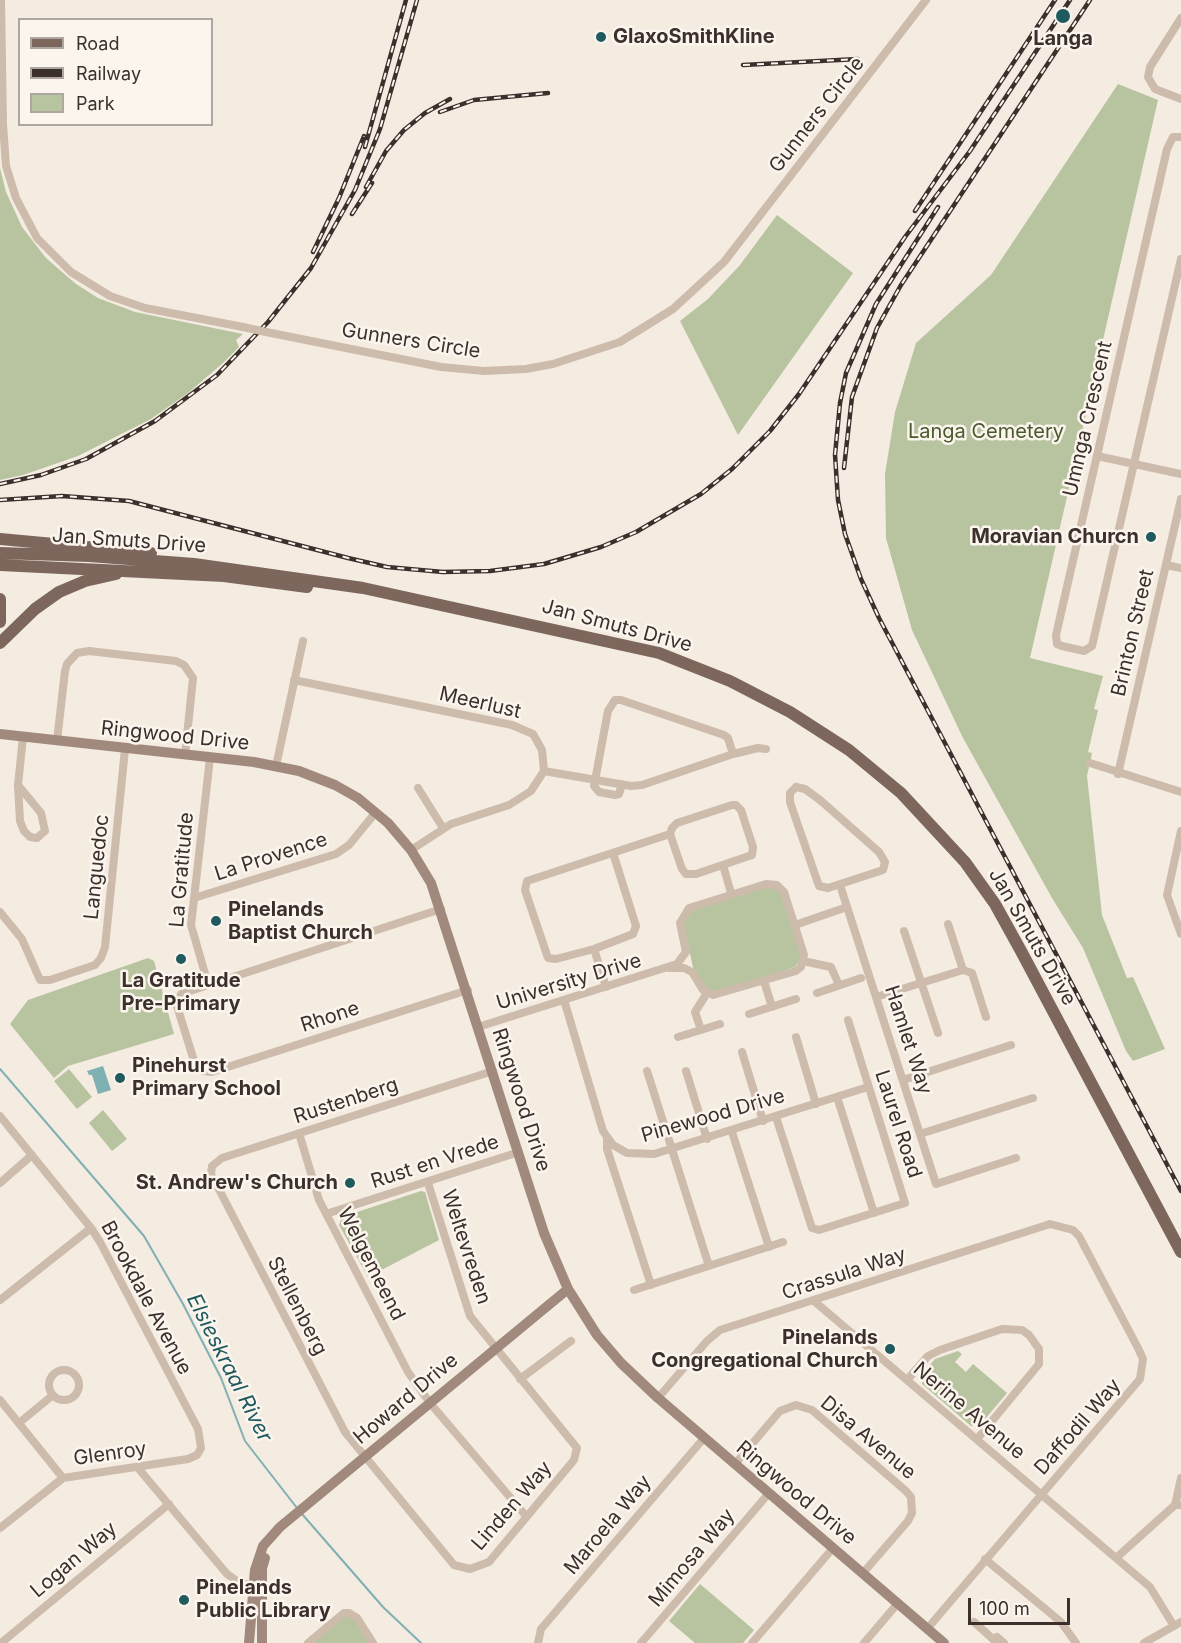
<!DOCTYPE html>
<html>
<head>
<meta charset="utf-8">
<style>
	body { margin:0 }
	#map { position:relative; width:1181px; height:1643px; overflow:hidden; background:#f4ebe1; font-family:Inter,sans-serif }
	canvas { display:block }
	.legend { position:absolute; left:18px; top:18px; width:195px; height:108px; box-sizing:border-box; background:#fbf5ee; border:2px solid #aea6a0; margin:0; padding:8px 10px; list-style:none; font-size:18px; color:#3b302b }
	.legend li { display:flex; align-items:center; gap:12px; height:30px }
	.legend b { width:30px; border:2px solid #aea6a0 }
	.scale { position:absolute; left:968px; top:1598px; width:102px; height:27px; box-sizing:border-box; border:3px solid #3b302b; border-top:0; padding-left:8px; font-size:18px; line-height:21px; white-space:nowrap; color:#3b302b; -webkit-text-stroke:4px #fbf5ee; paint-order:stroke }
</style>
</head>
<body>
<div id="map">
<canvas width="1181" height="1643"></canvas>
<ul class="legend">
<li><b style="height:8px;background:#7d675c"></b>Road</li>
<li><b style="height:8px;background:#3b302b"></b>Railway</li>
<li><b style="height:16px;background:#b8c4a0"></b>Park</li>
</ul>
<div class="scale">100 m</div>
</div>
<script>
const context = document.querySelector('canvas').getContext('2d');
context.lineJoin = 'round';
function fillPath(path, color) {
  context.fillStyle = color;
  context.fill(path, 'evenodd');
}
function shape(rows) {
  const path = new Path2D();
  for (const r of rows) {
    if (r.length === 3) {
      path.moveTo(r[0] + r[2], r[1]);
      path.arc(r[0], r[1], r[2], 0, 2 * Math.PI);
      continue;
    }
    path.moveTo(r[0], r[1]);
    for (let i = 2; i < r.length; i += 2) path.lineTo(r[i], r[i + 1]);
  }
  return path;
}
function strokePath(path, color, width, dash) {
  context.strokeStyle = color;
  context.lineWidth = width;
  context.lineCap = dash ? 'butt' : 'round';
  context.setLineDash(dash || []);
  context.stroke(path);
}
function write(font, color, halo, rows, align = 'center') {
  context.font = font + ' Inter,sans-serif';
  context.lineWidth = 5;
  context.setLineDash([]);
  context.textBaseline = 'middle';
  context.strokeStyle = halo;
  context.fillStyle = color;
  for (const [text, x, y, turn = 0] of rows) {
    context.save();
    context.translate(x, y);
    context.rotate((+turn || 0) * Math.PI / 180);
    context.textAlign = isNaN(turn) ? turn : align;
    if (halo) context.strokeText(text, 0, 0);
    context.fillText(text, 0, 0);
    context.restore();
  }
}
const green = shape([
	[1118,84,1158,100,1030,658,1103,676,1094,709,1098,710,1088,752,1092,753,1087,776,1102,915,1127,978,1133,977,1165,1049,1133,1061,1126,1051,1083,948,1052,898,963,738,912,630,886,538,885,474,895,412,916,343,991,275],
	[0,168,6,192,22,227,46,258,76,284,98,298,135,312,243,334,236,340,239,347,223,363,188,393,151,419,78,456,23,475,0,480],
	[777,215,853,273,738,435,680,321,708,299,740,265],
	[765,886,776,888,781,894,801,956,798,963,795,967,719,992,708,991,694,972,682,918,689,910],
	[148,958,154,961,174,1034,68,1066,54,1078,10,1024,28,1000],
	[69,1069,92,1097,77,1109,54,1081],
	[103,1110,127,1139,112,1151,89,1123],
	[421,1191,425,1192,439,1240,368,1277,339,1225,342,1217],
	[958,1351,962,1354,955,1362,966,1372,973,1364,1007,1393,980,1425,971,1426,922,1384,921,1375,935,1359],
	[700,1584,754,1630,743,1643,695,1643,669,1621],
	[344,1616,353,1618,370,1643,311,1643]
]);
const water = shape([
	[103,1066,111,1090,98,1094,92,1075,89,1075,87,1071]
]);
const stream = shape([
	[0,1069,144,1236,183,1304,221,1378,245,1441,297,1508],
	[302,1514,383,1607,421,1643]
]);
const street = shape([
	[1,0,3,124,6,166,16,198,37,238,71,272,110,296,145,308,243,327],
	[1181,18,1150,67,1148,77,1155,89,1181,99],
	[1181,137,1173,137,1167,149,1056,635,1057,644,1062,646,1084,651,1092,646,1181,259],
	[266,332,441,367,484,371,526,369,553,364,620,342,673,309,724,262,926,0],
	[1097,456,1181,474],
	[1166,565,1181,568],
	[294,680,512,725,533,734,542,750,544,771,531,791,509,805,451,824,411,850],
	[57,741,65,671,67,664,77,653,89,651,176,661,184,665,193,678,185,755],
	[1090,763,1181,792],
	[276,766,303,641],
	[544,771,631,786,642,785,733,754,758,748,766,749],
	[1118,774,1181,499],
	[622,784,619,794,615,795,599,792,594,786,608,711,615,700,621,700,724,735,728,738,733,754],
	[18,785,41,813,45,831,37,838,30,837,24,831,20,821,18,785,23,737],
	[796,787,805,789,820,800,879,852,885,862,883,870,828,888,819,886,790,802,790,793,796,787],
	[418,788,443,828],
	[732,805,736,805,741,810,753,847,752,855,696,874,686,874,682,869,670,834,672,828,677,823,732,805],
	[1181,831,1167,895,1181,934],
	[613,853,636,926,633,934,594,949,556,959,548,958,525,890,527,881,670,834],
	[723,865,731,893],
	[840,885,936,1184,1016,1158],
	[194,898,336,854,349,845,376,812],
	[441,909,181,994,177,1006,195,1064,202,1071,212,1072,468,990],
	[0,912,22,939,40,980,50,980,95,965,101,958,105,947,125,749],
	[948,924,963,970,972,973,986,1017],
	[795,925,847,907],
	[904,931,938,1033],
	[594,949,606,987],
	[803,961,831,967,839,985],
	[764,981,772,1007],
	[208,984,191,925,210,758],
	[817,993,861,978],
	[876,997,963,970],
	[564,1000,603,1131,613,1145,627,1153,654,1154,868,1087],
	[749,1014,796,999],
	[478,1027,677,964,686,952,680,923,689,908,766,884,777,885,784,892,804,955,801,967,796,971,713,995,703,990,692,972,684,968,669,968],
	[701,1030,695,1012,707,993],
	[678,1037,720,1024],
	[796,1037,816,1104],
	[742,1052,763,1121],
	[647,1071,709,1266],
	[686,1071,707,1139],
	[903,1080,1011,1045],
	[837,1097,874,1213],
	[0,1116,91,1228,100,1242,198,1429,201,1448,197,1455,188,1459,63,1478,0,1528],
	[776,1117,812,1228,819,1230,905,1203,848,1020],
	[732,1132,769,1247],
	[299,1133,319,1200,408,1372,430,1403,526,1516],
	[920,1134,1033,1098],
	[607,1138,607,1149,651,1285],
	[0,1183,32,1155],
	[428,1183,470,1316,577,1448,574,1460,489,1562,470,1569,454,1565,345,1432,211,1174,212,1166,222,1158,493,1071],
	[326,1214,519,1152],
	[634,1290,783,1242],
	[0,1300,91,1228],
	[814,1301,1150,1587,1174,1626],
	[64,1385,15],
	[520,1379,571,1341],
	[907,1380,928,1356,940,1350,1002,1329,1022,1330,1029,1335,1039,1349,1039,1364,978,1438],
	[658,1398,707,1341,720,1330,1050,1224,1073,1230,1079,1236,1138,1348,1143,1359,1140,1379,927,1629],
	[0,1400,63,1478],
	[19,1423,53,1395],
	[735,1464,780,1411,796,1405,812,1410,906,1491,911,1497,912,1513,908,1521,863,1573],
	[138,1468,227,1574,240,1583,258,1586],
	[1175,1505,1181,1478],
	[1116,1558,1175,1505,1181,1505],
	[985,1559,1061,1622,1076,1643],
	[974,1622,994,1640,997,1637,1004,1643],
	[1,1643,169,1504],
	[308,1643,344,1613,349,1613,357,1618,373,1643],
	[538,1643,541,1629,704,1438],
	[641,1643,769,1493],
	[752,1643,833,1548],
	[864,1643,898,1603],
	[1144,1643,1181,1622]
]);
const secondary = shape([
	[0,734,254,762,299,771,335,785,358,798,388,823,411,850,431,883,544,1233,568,1289,597,1335,621,1363,658,1398,944,1643],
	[249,1643,255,1570,263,1546,280,1527,568,1289],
	[262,1643,262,1568,265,1558]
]);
const primary = shape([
	[0,539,151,553],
	[0,553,89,556,194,564,363,588,659,653,730,681,790,712,849,750,901,793,965,862,995,904,1021,951,1181,1252],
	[0,565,224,576,307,587],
	[0,599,0,622],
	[0,643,35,609,59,592,85,581,116,574]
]);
const rail = shape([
	[743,65,858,59],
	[440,112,474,100,548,93],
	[365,147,406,0],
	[366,187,386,151,404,130,425,113,450,99],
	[938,207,876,304,846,373,840,403,835,455,838,500,845,534,861,579,879,618,1181,1191],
	[915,211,1055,0],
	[352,214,372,183],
	[313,252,339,198,364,136],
	[844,468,852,397,877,328,901,285,1090,0],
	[0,484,41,475,86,459,155,421,217,375,268,322,311,268,355,190,380,129,417,0],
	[0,500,62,496,129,501,348,558,387,567,443,572,490,571,544,564,601,547,636,532,701,494,732,469,770,431,799,394,905,237,970,151,1070,0]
]);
const streetBridge = shape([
	[243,327,266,332]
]);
const markers = [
	[1063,16,8,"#1f5a5e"],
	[601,37,6,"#1f5a5e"],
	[1151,537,6,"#1f5a5e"],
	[216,921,6,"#1f5a5e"],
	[181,959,6,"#1f5a5e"],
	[120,1078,6,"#1f5a5e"],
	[350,1183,6,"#1f5a5e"],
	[890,1349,6,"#1f5a5e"],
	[184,1600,6,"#1f5a5e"]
];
const poiNames = [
	["GlaxoSmithKline",613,37],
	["Langa",1063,39,"center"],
	["Moravian Churcn",1139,537,"right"],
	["Pinelands",228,910],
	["Baptist Church",228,933],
	["La Gratitude",181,981,"center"],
	["Pre-Primary",181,1004,"center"],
	["Pinehurst",132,1066],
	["Primary School",132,1089],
	["St. Andrew's Church",338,1183,"right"],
	["Pinelands",878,1338,"right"],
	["Congregational Church",878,1361,"right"],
	["Pinelands",196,1588],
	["Public Library",196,1611]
];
const streetNames = [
	["Gunners Circle",817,115,-52],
	["Gunners Circle",411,341,9],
	["Umnga Crescent",1088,419,-77],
	["Jan Smuts Drive",129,541,4],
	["Jan Smuts Drive",617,626,15],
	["Brinton Street",1133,633,-77],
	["Meerlust",480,703,13],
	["Ringwood Drive",175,736,6],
	["La Provence",271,857,-18],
	["Languedoc",97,867,-84],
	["La Gratitude",182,870,-85],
	["Jan Smuts Drive",1032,937,60],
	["University Drive",569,982,-17],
	["Rhone",330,1017,-18],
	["Hamlet Way",908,1040,72],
	["Ringwood Drive",521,1100,72],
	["Rustenberg",346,1101,-18],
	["Pinewood Drive",713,1116,-16],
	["Laurel Road",898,1124,72],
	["Rust en Vrede",435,1162,-18],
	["Weltevreden",466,1247,72],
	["Welgemeend",371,1264,63],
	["Crassula Way",844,1274,-18],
	["Brookdale Avenue",146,1298,62],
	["Stellenberg",297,1306,63],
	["Howard Drive",406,1399,-40],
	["Nerine Avenue",969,1411,40],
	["Daffodil Way",1078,1427,-49],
	["Disa Avenue",868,1438,40],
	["Glenroy",110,1454,-8],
	["Ringwood Drive",796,1493,40],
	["Linden Way",512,1506,-49],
	["Maroela Way",608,1525,-50],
	["Mimosa Way",692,1558,-50],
	["Logan Way",74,1560,-40]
];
const parkNames = [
	["Langa Cemetery",986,432]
];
const waterNames = [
	["Elsieskraal River",229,1368,63]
];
fillPath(green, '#b8c4a0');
fillPath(water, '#7fb0b2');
strokePath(stream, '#7fb0b2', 2);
strokePath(street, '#cdbbac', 8);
strokePath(secondary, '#a18a7d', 10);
strokePath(primary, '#7d675c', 12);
strokePath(rail, '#3b302b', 4.5);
strokePath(rail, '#fbf5ee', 2, [7]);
strokePath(streetBridge, '#cdbbac', 8);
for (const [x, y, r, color] of markers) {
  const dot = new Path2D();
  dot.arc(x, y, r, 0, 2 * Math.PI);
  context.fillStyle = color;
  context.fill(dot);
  strokePath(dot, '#fbf5ee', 2);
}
write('bold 20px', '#3b302b', '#fbf5ee', poiNames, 'left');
write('20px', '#3b302b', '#fbf5ee', streetNames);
write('20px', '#4a5a2e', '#fbf5ee', parkNames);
write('italic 21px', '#1f5a5e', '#fbf5ee', waterNames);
</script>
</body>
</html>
